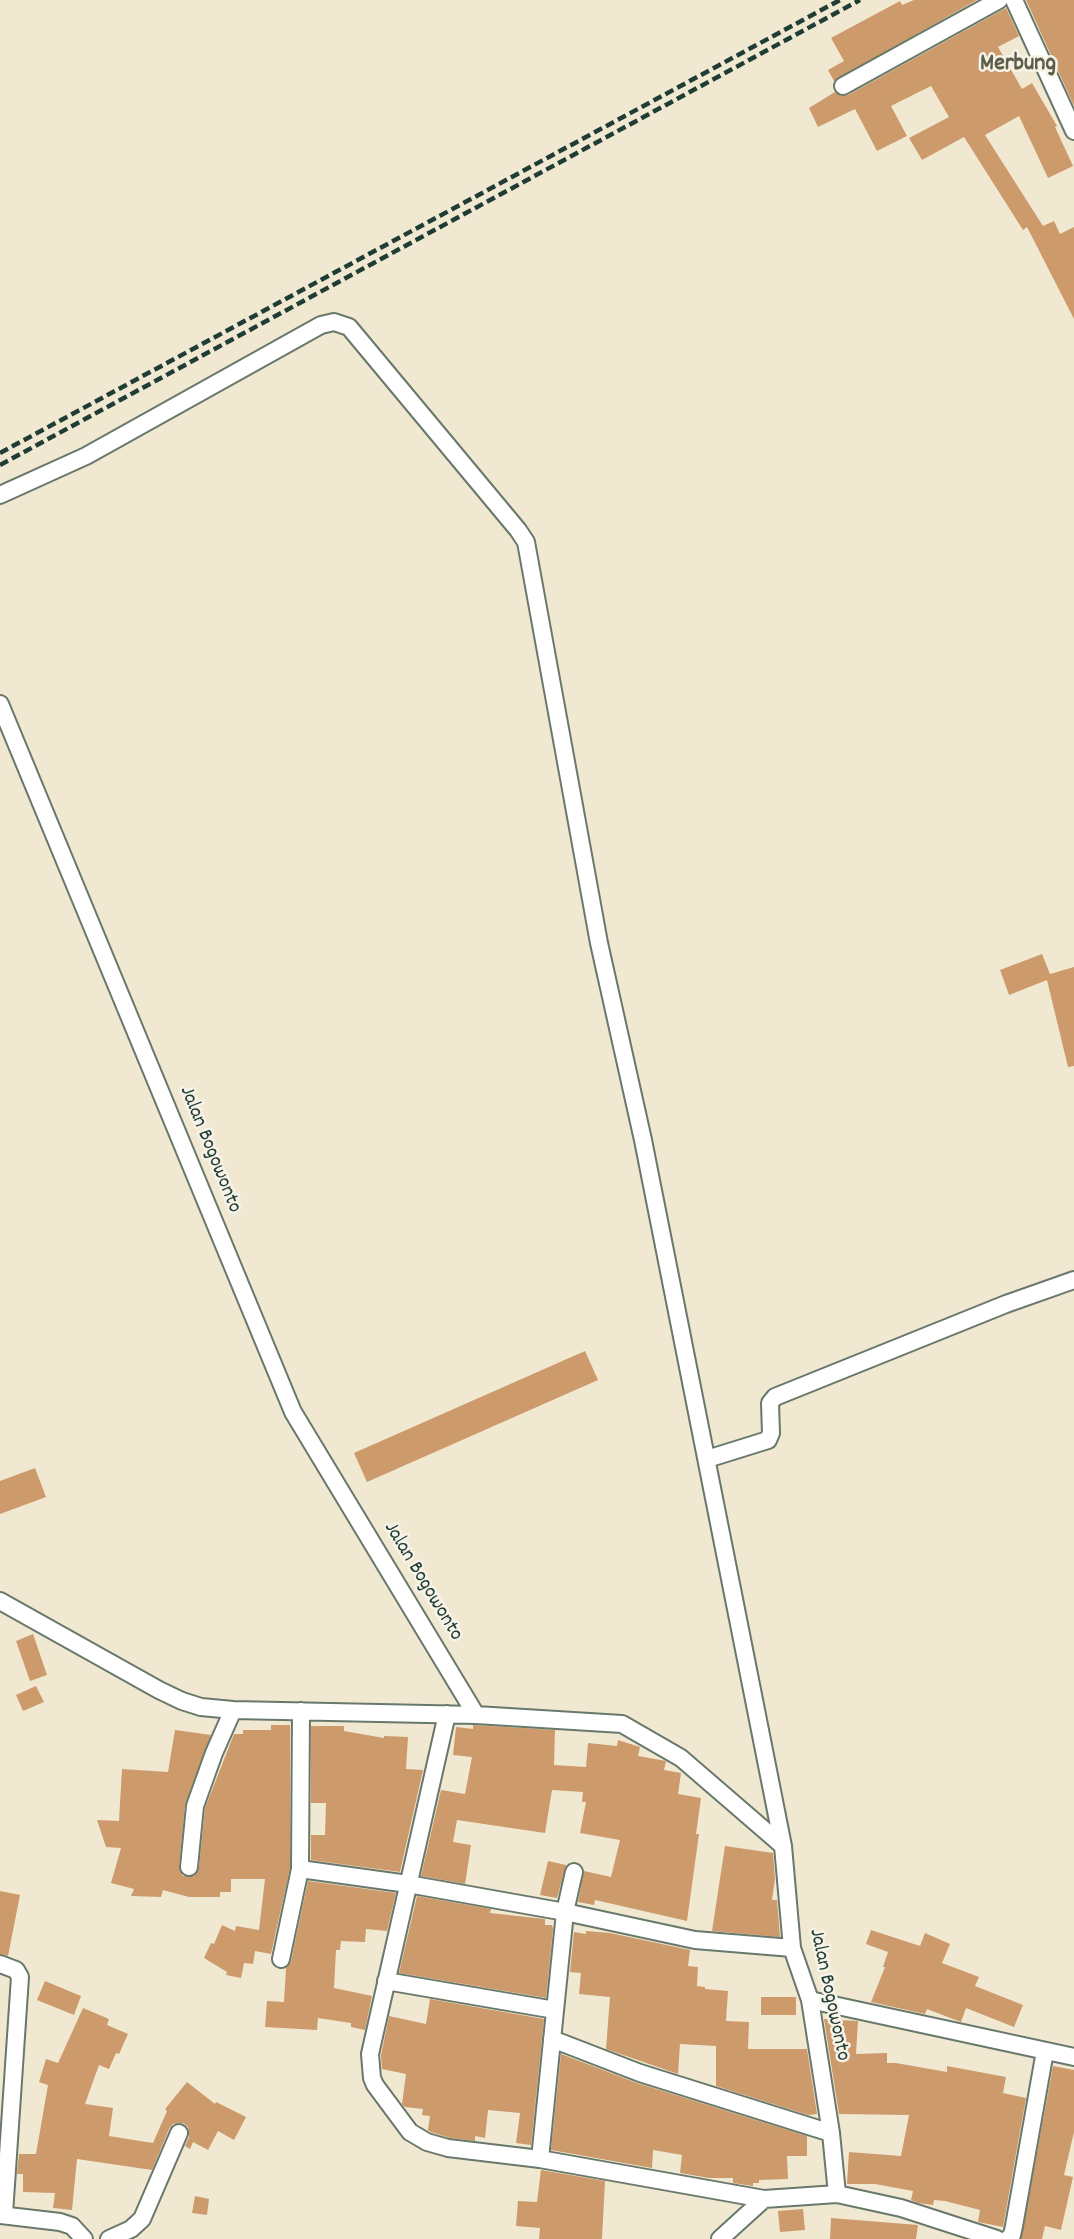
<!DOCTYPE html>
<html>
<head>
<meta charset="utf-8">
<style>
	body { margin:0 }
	canvas { display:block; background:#f1e8d1 }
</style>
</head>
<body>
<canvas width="1074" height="2239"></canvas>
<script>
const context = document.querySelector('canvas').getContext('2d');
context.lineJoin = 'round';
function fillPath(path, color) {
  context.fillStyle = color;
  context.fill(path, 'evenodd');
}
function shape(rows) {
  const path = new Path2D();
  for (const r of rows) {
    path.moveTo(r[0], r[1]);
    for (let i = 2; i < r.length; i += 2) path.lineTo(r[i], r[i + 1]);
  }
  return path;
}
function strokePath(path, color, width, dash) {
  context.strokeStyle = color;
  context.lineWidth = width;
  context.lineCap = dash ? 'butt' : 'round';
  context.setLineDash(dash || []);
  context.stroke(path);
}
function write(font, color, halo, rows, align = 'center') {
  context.font = font + ' Dekko,sans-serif';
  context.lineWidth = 5;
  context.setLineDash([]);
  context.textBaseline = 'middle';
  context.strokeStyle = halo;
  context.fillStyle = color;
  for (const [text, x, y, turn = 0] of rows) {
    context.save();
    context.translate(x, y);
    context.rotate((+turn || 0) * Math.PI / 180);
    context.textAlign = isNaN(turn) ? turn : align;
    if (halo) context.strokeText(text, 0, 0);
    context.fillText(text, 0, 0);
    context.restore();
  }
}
const building = shape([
	[914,0,977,0,834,81,828,70,844,61,831,38,900,1,902,5],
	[1026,0,1074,0,1074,106],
	[1006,8,1019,36,998,47,1022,89,1032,83,1057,126,1055,127,1073,166,1048,178,1019,116,985,135,1043,226,1054,221,1060,234,1074,227,1074,319,1027,227,1023,230,964,137,922,160,909,138,949,117,931,86,891,106,907,136,877,151,855,109,818,127,809,108,835,92,842,96,848,95],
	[1042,954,1050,974,1074,967,1074,1066,1068,1067,1047,980,1009,995,1000,970],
	[585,1351,598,1380,367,1482,354,1453],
	[35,1468,46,1497,0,1514,0,1481],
	[33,1634,47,1675,30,1681,16,1641],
	[36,1686,44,1702,23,1711,16,1695],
	[271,1725,290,1725,290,1868,271,1954,255,1951,253,1964,244,1963,241,1978,226,1975,227,1972,204,1958,211,1943,214,1944,222,1925,235,1931,236,1926,259,1930,265,1879,231,1879,231,1892,220,1892,220,1897,189,1897,163,1890,161,1897,131,1896,134,1889,111,1883,121,1848,106,1847,97,1820,119,1821,122,1769,168,1772,175,1730,211,1735,185,1805,179,1867,183,1876,194,1876,199,1868,205,1808,234,1734,243,1734,243,1730,271,1730],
	[473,1725,555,1730,554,1765,586,1767,588,1743,617,1746,618,1740,640,1747,638,1756,666,1761,664,1770,681,1773,678,1794,701,1798,696,1834,699,1834,687,1921,595,1900,594,1905,578,1902,584,1871,611,1877,620,1840,580,1833,586,1802,582,1802,583,1792,552,1790,545,1833,457,1820,453,1842,471,1845,465,1884,421,1876,441,1790,465,1794,472,1757,453,1755,456,1727,473,1729],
	[311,1726,344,1726,344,1731,384,1738,384,1736,408,1737,406,1769,423,1770,400,1872,311,1860,311,1835,325,1835,326,1803,311,1803],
	[725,1846,773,1853,775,1879,772,1900,777,1900,780,1937,712,1931],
	[548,1861,566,1865,557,1898,540,1895],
	[308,1881,396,1893,387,1931,366,1929,365,1942,341,1941,340,1950,336,1950,334,1988,372,1996,365,2030,351,2027,351,2023,318,2018,317,2030,265,2027,267,2001,284,2002,286,1968,291,1961],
	[0,1891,20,1895,8,1956,0,1954],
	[417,1896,491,1909,490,1913,545,1919,545,1925,552,1925,553,1929,546,1998,399,1973],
	[871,1930,920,1946,925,1933,950,1944,942,1963,979,1977,975,1986,1023,2005,1014,2027,966,2008,961,2022,927,2009,925,2014,871,2002,885,1967,883,1967,888,1952,866,1944],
	[586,1931,610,1933,690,1950,688,1966,698,1967,697,1986,705,1987,705,1989,728,1991,726,2021,749,2022,748,2049,807,2049,817,2114,808,2115,716,2086,716,2046,680,2044,678,2074,606,2049,610,1997,579,1994,581,1973,570,1972,574,1932,586,1934],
	[45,1981,81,1996,74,2015,37,2000],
	[761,1997,796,1997,796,2015,761,2015],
	[430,1999,544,2019,531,2145,516,2143,520,2113,488,2110,485,2138,475,2136,475,2141,450,2138,431,2132,428,2130,430,2116,422,2115,423,2109,405,2107,402,2104,406,2074,382,2069,381,2055,389,2016,426,2024],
	[83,2008,109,2019,107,2025,128,2034,119,2054,116,2053,109,2069,99,2065,85,2104,113,2108,109,2136,153,2143,167,2111,165,2109,187,2082,215,2104,216,2102,246,2117,234,2140,218,2131,208,2150,193,2142,190,2149,185,2146,189,2137,188,2127,183,2123,173,2124,169,2129,152,2170,77,2159,72,2210,53,2208,55,2193,23,2192,23,2174,17,2174,19,2154,36,2154,48,2085,39,2082,46,2059,58,2063],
	[824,2019,858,2021,856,2054,887,2053,887,2063,896,2063,947,2072,947,2066,1006,2077,1003,2093,1026,2098,1003,2227,978,2222,980,2210,945,2201,934,2200,933,2205,918,2203,911,2200,913,2191,875,2184,847,2184,849,2152,901,2156,909,2115,839,2114],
	[561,2054,637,2083,807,2136,807,2156,787,2156,788,2179,759,2180,759,2183,753,2183,753,2186,733,2183,733,2178,709,2178,680,2173,682,2155,653,2150,652,2168,551,2150],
	[1053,2066,1074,2070,1074,2132,1064,2175,1073,2177,1061,2230,1045,2226,1042,2239,1021,2239],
	[541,2170,605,2181,602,2239,539,2239,540,2228,516,2226,518,2201,537,2202],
	[195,2196,209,2199,207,2215,192,2213],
	[803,2209,805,2230,780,2232,778,2211],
	[831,2218,918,2225,916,2239,830,2239]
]);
const street = shape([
	[1014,0,1074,131],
	[843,86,999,0],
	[0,495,86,456,321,325,334,322,349,327,518,530,526,542,599,943,643,1140,783,1846],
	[0,704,293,1412,476,1715,622,1724,681,1758,783,1846,792,1948,810,2000,831,2133,837,2194,764,2199,720,2239],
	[707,1459,768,1440,771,1433,770,1403,775,1397,1006,1304,1074,1280],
	[0,1601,159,1690,182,1701,201,1707,233,1710,476,1715],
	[447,1714,370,2054,372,2078,375,2085,410,2132,427,2142,448,2148,540,2159],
	[189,1867,195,1806,214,1753,233,1710],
	[300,1869,301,1711],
	[574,1872,565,1912,540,2159,764,2199],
	[281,1959,300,1869,408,1884,565,1912,695,1940,792,1948],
	[0,1964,16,1970,20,1977,4,2214],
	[386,1981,555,2010],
	[810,2000,1074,2057],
	[552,2039,640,2073,831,2133],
	[837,2194,901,2208,997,2239],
	[0,2215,60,2222,72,2226,84,2239],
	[109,2239,131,2229,142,2219,179,2133],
	[1008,2239,1012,2235,1014,2226,1045,2051]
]);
const rail = shape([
	[0,453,840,0],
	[0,465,860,0]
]);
const streetNames = [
	["Jalan Bogowonto",209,1150,68],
	["Jalan Bogowonto",422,1582,59],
	["Jalan Bogowonto",828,1995,78]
];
const quarterNames = [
	["Merbung",1018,66]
];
fillPath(building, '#cd9a6c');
strokePath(street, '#68796b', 20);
strokePath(street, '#fff', 16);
strokePath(rail, '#1f3d34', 4.5, [9, 4.5]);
write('21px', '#1f3d34', '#f7f3e8', streetNames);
write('bold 24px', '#5c5e48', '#f7f3e8', quarterNames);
</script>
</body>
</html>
